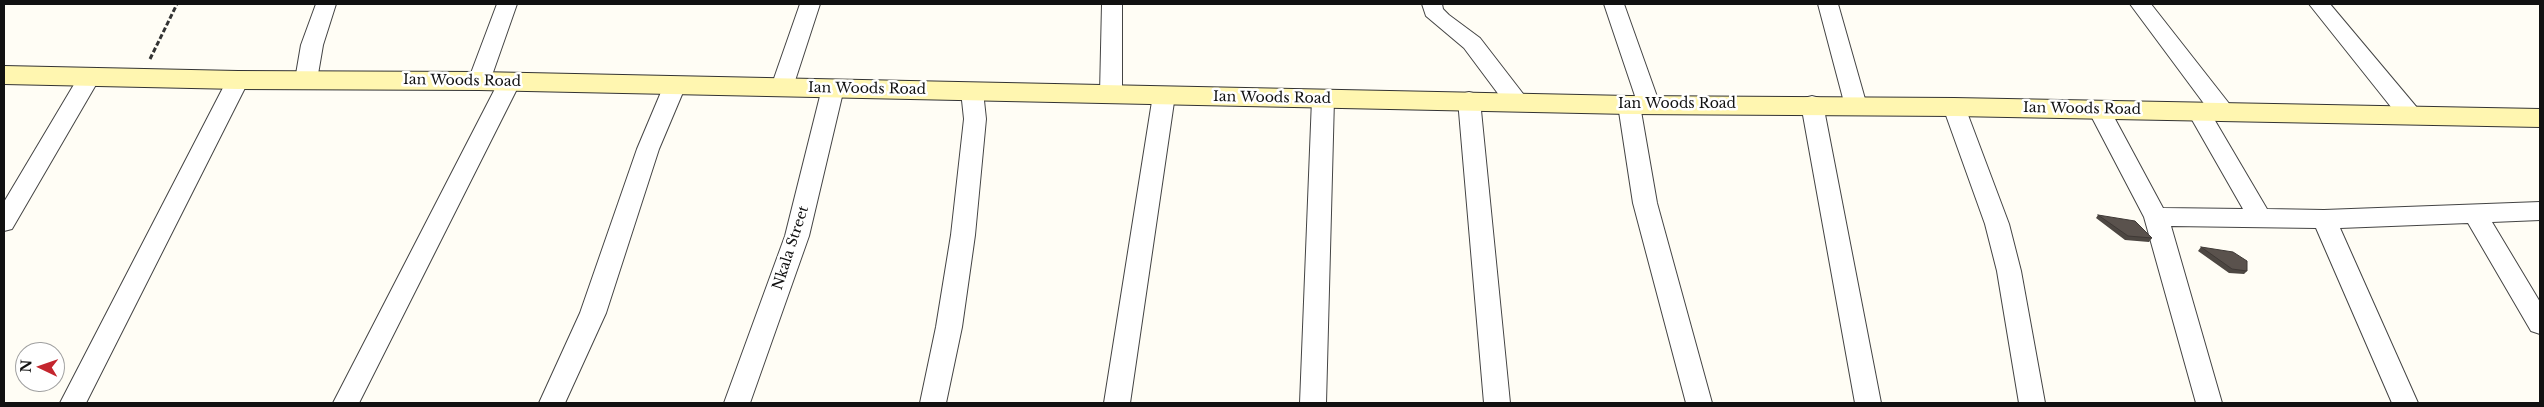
<!DOCTYPE html>
<html>
<head>
<meta charset="utf-8">
<style>
	body { margin:0 }
	#map { position:relative; width:2544px; height:407px; overflow:hidden; background:#fffdf5; font-family:"Libre Baskerville",serif }
	canvas { display:block }
	.frame { position:absolute; inset:0; border:5px solid #111; pointer-events:none }
	.north { position:absolute; left:15px; top:342px; width:50px; height:50px; box-sizing:border-box; background:#fff; border:1px solid #a0a0a0; border-radius:50%; rotate:273deg; font-size:14px; font-weight:700; line-height:20px; text-align:center; color:#111 }
	.north::after { content:''; display:block; margin:auto; width:18px; height:22px; background:#c4262e; clip-path:polygon(50% 0,100% 100%,50% 72%,0 100%) }
</style>
</head>
<body>
<div id="map">
<canvas width="2544" height="407"></canvas>
<div class="frame"></div>
<div class="north">N</div>
</div>
<script>
const context = document.querySelector('canvas').getContext('2d');
context.lineJoin = 'round';
function shape(rows) {
  const path = new Path2D();
  for (const r of rows) {
    path.moveTo(r[0], r[1]);
    for (let i = 2; i < r.length; i += 2) path.lineTo(r[i], r[i + 1]);
  }
  return path;
}
function strokePath(path, color, width, dash) {
  context.strokeStyle = color;
  context.lineWidth = width;
  context.lineCap = dash ? 'butt' : 'round';
  context.setLineDash(dash || []);
  context.stroke(path);
}
function fillPath(path, color) {
  context.fillStyle = color;
  context.fill(path, 'evenodd');
}
function write(font, color, halo, rows, align = 'center') {
  context.font = font + ' "Libre Baskerville",serif';
  context.lineWidth = 5;
  context.setLineDash([]);
  context.textBaseline = 'middle';
  context.strokeStyle = halo;
  context.fillStyle = color;
  for (const [text, x, y, turn = 0] of rows) {
    context.save();
    context.translate(x, y);
    context.rotate((+turn || 0) * Math.PI / 180);
    context.textAlign = isNaN(turn) ? turn : align;
    if (halo) context.strokeText(text, 0, 0);
    context.fillText(text, 0, 0);
    context.restore();
  }
}
const path = shape([
	[150,59,177,4]
]);
const street = shape([
	[316,4,336,4,323,45,317,80,314,86,306,88,298,86,295,80,301,45,316,4],
	[497,4,517,4,490,81,487,87,479,89,471,87,468,81,497,4],
	[800,4,820,4,793,87,790,93,782,95,774,93,771,87,800,4],
	[1102,4,1122,4,1122,93,1119,99,1111,101,1103,99,1100,93,1102,4],
	[1422,4,1442,4,1443,9,1449,15,1480,38,1524,95,1527,101,1524,107,1516,109,1508,107,1464,48,1426,16,1422,4],
	[1604,4,1624,4,1660,105,1657,111,1649,113,1641,111,1657,203,1712,403,1686,403,1633,203,1618,105,1621,99,1629,97,1636,99,1604,4],
	[1818,4,1838,4,1867,106,1864,112,1856,114,1848,112,1845,106,1818,4],
	[2130,4,2151,4,2231,106,2234,112,2231,118,2223,120,2215,118,2207,107,2267,209,2324,210,2540,202,2540,220,2492,222,2540,302,2540,334,2531,331,2468,223,2340,228,2418,403,2392,403,2316,228,2171,226,2222,403,2196,403,2144,217,2088,110,2091,104,2099,102,2107,104,2163,208,2243,209,2187,111,2190,105,2198,103,2205,105,2130,4],
	[2309,4,2330,4,2419,110,2422,116,2419,122,2411,124,2403,122,2309,4],
	[90,68,98,71,101,76,12,229,4,231,4,202,82,71,90,68],
	[238,72,246,74,249,80,86,403,60,403,227,80,230,74,238,72],
	[510,73,518,75,521,81,359,403,333,403,499,81,502,75,510,73],
	[675,77,683,79,686,85,659,149,606,313,565,403,539,403,580,313,637,149,664,85,667,79,675,77],
	[833,80,841,82,844,88,809,236,750,403,724,403,785,236,822,88,825,82,833,80],
	[972,83,980,85,983,91,986,119,975,235,962,327,946,403,920,403,936,327,951,235,964,119,961,91,964,85,972,83],
	[1164,87,1172,89,1175,95,1130,403,1104,403,1153,95,1156,89,1164,87],
	[1323,91,1331,93,1334,99,1326,403,1300,403,1312,99,1315,93,1323,91],
	[1469,92,1477,94,1480,100,1510,403,1484,403,1458,100,1461,94,1469,92],
	[1812,96,1820,98,1823,104,1881,403,1855,403,1801,104,1804,98,1812,96],
	[1954,99,1962,101,1965,107,2009,224,2021,271,2045,403,2019,403,1997,271,1985,224,1943,107,1946,101,1954,99]
]);
const secondary = shape([
	[4,66,238,71,479,72,1629,96,1954,98,2540,109,2540,127,1954,116,1629,114,479,90,238,89,4,84,4,66]
]);
const wall = shape([
	[2098,215,2152,238,2149,242,2125,240,2096,218],
	[2201,247,2247,271,2244,274,2229,273,2198,251]
]);
const building = shape([
	[2098,215,2135,221,2152,238,2128,236,2098,215],
	[2201,247,2233,252,2247,261,2247,271,2232,269,2201,247]
]);
const streetNames = [
	["Ian Woods Road",462,81,1],
	["Ian Woods Road",867,89,1],
	["Ian Woods Road",1272,98,1],
	["Ian Woods Road",1677,104],
	["Ian Woods Road",2082,109,1],
	["Nkala Street",791,248,-72]
];
strokePath(street, '#444', 2);
strokePath(secondary, '#333', 2);
strokePath(path, '#333', 3, [5, 2.5]);
fillPath(street, '#fff');
fillPath(secondary, '#fff6b0');
fillPath(wall, '#4d4742');
fillPath(building, '#5a524d');
strokePath(building, '#3f3936', 1);
write('14px', '#111', '#fff', streetNames);
</script>
</body>
</html>
